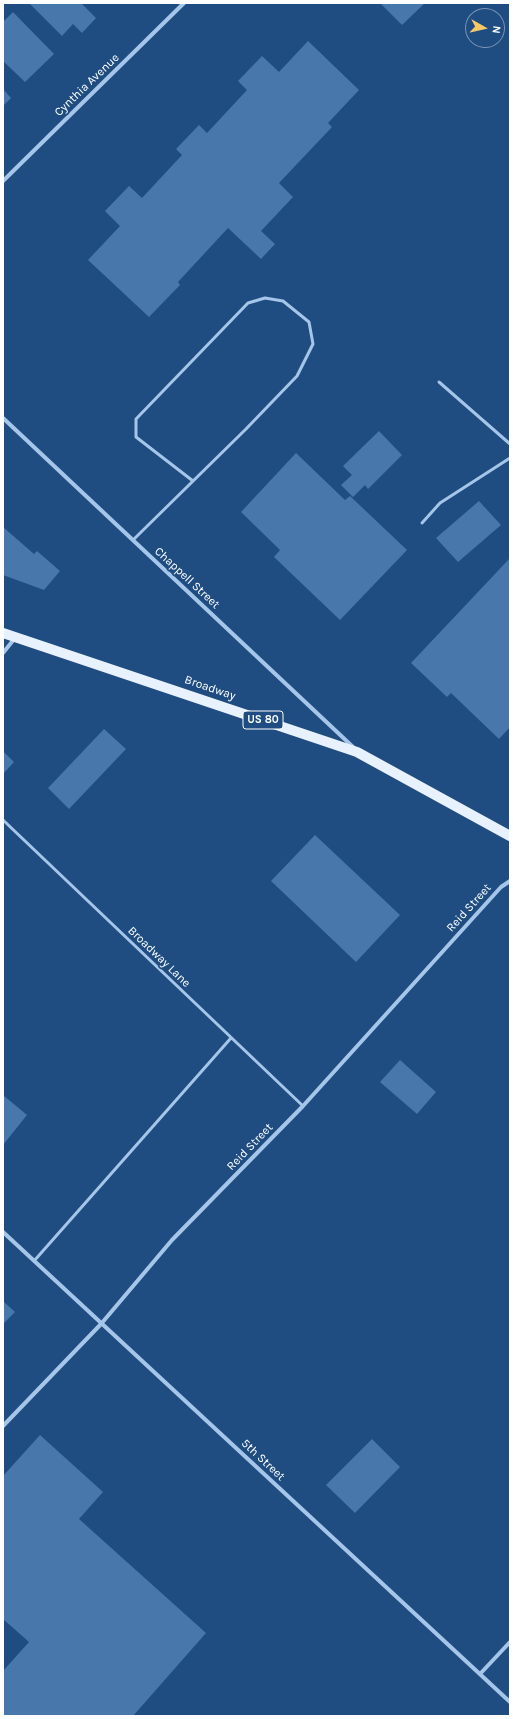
<!DOCTYPE html>
<html>
<head>
<meta charset="utf-8">
<style>
	body { margin:0 }
	#map { position:relative; width:513px; height:1719px; overflow:hidden; background:#1f4d82; font-family:Karla,sans-serif }
	canvas { display:block }
	.frame { position:absolute; inset:0; border:4px solid #fff; pointer-events:none }
	.north { position:absolute; left:465px; top:8px; width:40px; height:40px; box-sizing:border-box; background:#1f4d82; border:1px solid #7994b4; border-radius:50%; rotate:98deg; font-size:11px; font-weight:700; line-height:16px; text-align:center; color:#fff }
	.north::after { content:''; display:block; margin:auto; width:14px; height:18px; background:#f8c865; clip-path:polygon(50% 0,100% 100%,50% 72%,0 100%) }
</style>
</head>
<body>
<div id="map">
<canvas width="513" height="1719"></canvas>
<div class="frame"></div>
<div class="north">N</div>
</div>
<script>
const context = document.querySelector('canvas').getContext('2d');
context.lineJoin = 'round';
function fillPath(path, color) {
  context.fillStyle = color;
  context.fill(path, 'evenodd');
}
function shape(rows) {
  const path = new Path2D();
  for (const r of rows) {
    path.moveTo(r[0], r[1]);
    for (let i = 2; i < r.length; i += 2) path.lineTo(r[i], r[i + 1]);
  }
  return path;
}
function strokePath(path, color, width, dash) {
  context.strokeStyle = color;
  context.lineWidth = width;
  context.lineCap = dash ? 'butt' : 'round';
  context.setLineDash(dash || []);
  context.stroke(path);
}
function write(font, color, halo, rows, align = 'center') {
  context.font = font + ' Karla,sans-serif';
  context.lineWidth = 3.5;
  context.setLineDash([]);
  context.textBaseline = 'middle';
  context.strokeStyle = halo;
  context.fillStyle = color;
  for (const [text, x, y, turn = 0] of rows) {
    context.save();
    context.translate(x, y);
    context.rotate((+turn || 0) * Math.PI / 180);
    context.textAlign = isNaN(turn) ? turn : align;
    if (halo) context.strokeText(text, 0, 0);
    context.fillText(text, 0, 0);
    context.restore();
  }
}
const building = shape([
	[29,3,81,3,96,18,82,33,73,24,62,36],
	[380,3,425,3,402,25],
	[13,12,54,54,25,82,3,61,3,22],
	[308,41,359,90,328,123,332,127,279,183,293,197,261,231,275,244,261,259,228,228,178,282,180,285,149,317,88,260,120,226,105,211,129,186,142,198,182,155,176,149,199,125,207,133,247,90,238,81,262,56,279,72],
	[3,89,11,98,3,106],
	[379,431,402,455,368,489,365,485,353,497,341,485,352,475,343,466],
	[296,453,345,500,350,496,407,550,340,620,274,557,280,550,241,512],
	[479,501,501,525,458,562,436,538],
	[3,527,34,554,37,551,60,571,44,590,3,575],
	[510,558,510,727,499,739,451,693,447,697,411,663],
	[104,729,126,749,69,809,48,788],
	[3,751,14,762,3,774],
	[315,835,400,915,356,962,271,881],
	[400,1060,436,1092,417,1114,380,1082],
	[3,1095,27,1115,3,1145],
	[3,1301,15,1312,3,1324],
	[40,1435,103,1492,79,1519,206,1633,133,1716,3,1716,3,1671,29,1642,3,1619,3,1476],
	[372,1439,400,1467,355,1513,326,1485]
]);
const lane = shape([
	[439,382,510,444],
	[422,523,440,503,510,458],
	[133,540,246,429,297,376,313,344,309,322,283,301,265,298,248,303,136,419,136,437,193,481],
	[3,820,303,1106],
	[34,1261,231,1038]
]);
const street = shape([
	[3,181,184,3],
	[3,418,353,747],
	[3,653,15,638],
	[3,1232,510,1702],
	[3,1426,101,1324,172,1240,303,1106,501,887,510,881],
	[480,1674,510,1642]
]);
const primary = shape([
	[3,633,357,752,510,836]
]);
const shields = [
	[263,720,40]
];
const shieldNames = [
	["US 80",263,720]
];
const streetNames = [
	["Cynthia Avenue",87,85,-44],
	["Chappell Street",187,578,43],
	["Broadway",210,688,19],
	["Reid Street",469,908,-48],
	["Broadway Lane",159,957,44],
	["Reid Street",250,1147,-46],
	["5th Street",263,1460,43]
];
fillPath(building, '#4777ab');
strokePath(lane, '#a5c6e9', 3);
strokePath(street, '#a5c6e9', 4);
strokePath(primary, '#e8f1fe', 10);
for (const [x, y, w] of shields) {
  const box = new Path2D();
  box.roundRect(x - w / 2, y - 9, w, 18, 3);
  context.fillStyle = '#1f4d82';
  context.fill(box);
  strokePath(box, '#fff', 1);
}
write('bold 11px', '#fff', null, shieldNames);
write('12px', '#fff', '#1f4d82', streetNames);
</script>
</body>
</html>
